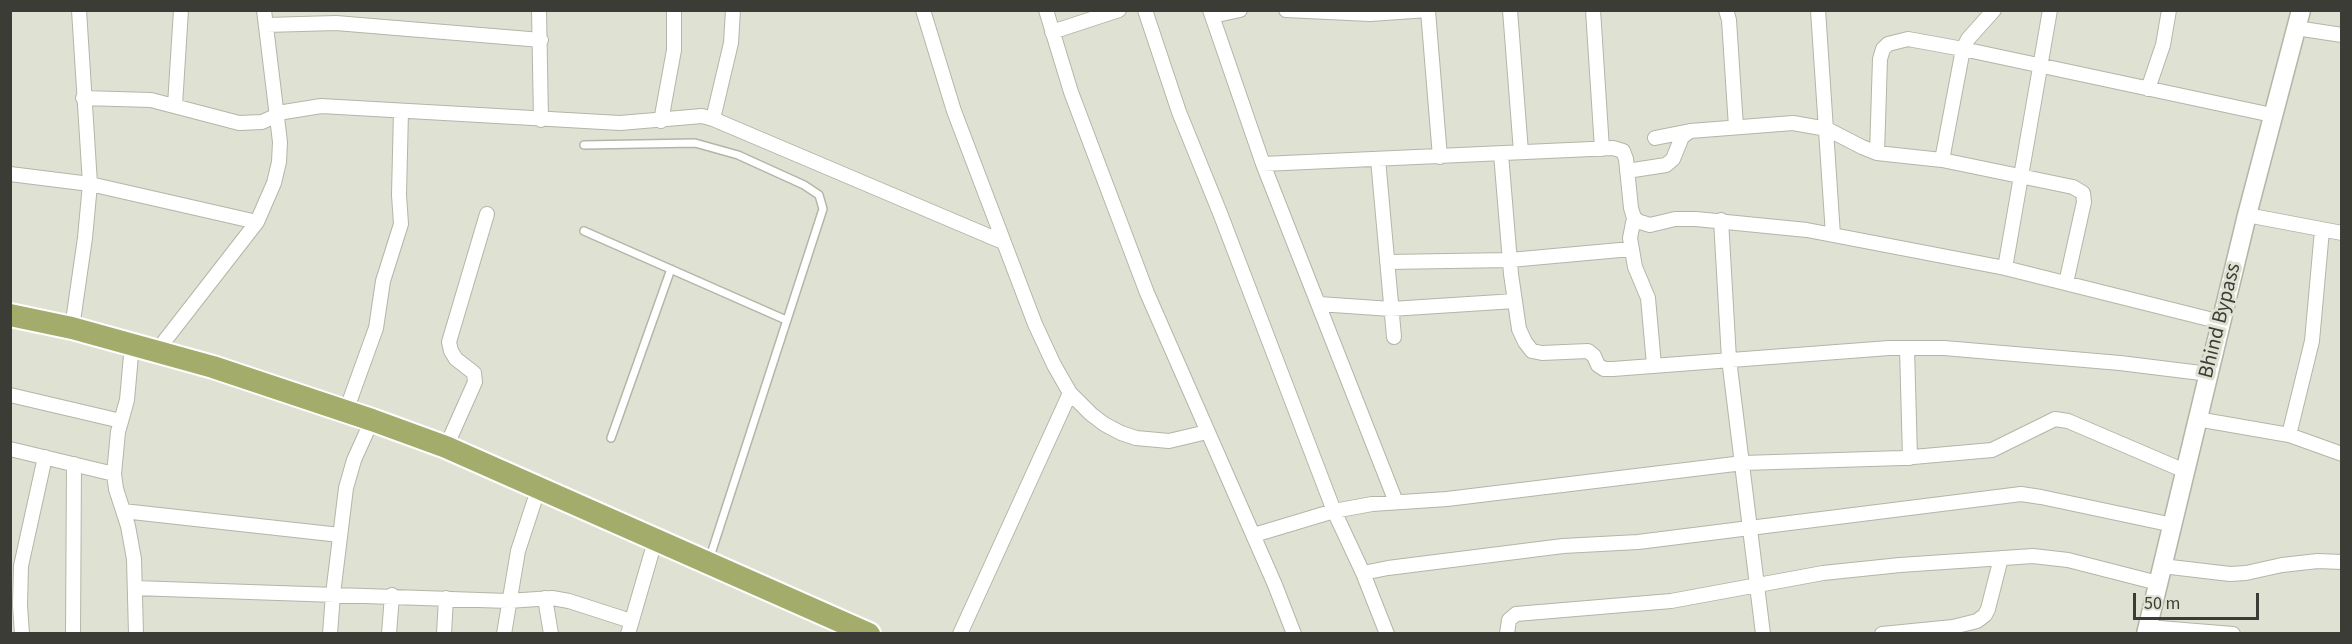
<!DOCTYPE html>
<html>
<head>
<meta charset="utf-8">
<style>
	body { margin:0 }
	#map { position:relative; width:2352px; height:644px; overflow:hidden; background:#dfe2d2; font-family:"Source Sans 3",sans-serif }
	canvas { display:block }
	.frame { position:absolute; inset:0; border:12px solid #3b3c36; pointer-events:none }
	.scale { position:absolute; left:2133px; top:593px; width:126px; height:27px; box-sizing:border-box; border:3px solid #3b3c36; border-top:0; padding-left:8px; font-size:18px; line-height:21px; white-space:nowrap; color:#3b3c36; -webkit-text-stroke:4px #dfe2d2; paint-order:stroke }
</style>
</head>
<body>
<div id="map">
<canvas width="2352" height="644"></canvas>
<div class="frame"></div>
<div class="scale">50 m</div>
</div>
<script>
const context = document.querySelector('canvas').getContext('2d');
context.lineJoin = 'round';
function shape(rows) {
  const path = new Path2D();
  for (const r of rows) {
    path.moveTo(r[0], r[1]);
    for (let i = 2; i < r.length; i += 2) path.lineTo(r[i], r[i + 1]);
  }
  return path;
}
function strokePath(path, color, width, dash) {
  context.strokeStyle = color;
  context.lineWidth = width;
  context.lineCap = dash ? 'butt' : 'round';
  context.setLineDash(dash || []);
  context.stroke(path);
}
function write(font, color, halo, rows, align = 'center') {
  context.font = font + ' "Source Sans 3",sans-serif';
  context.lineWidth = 6;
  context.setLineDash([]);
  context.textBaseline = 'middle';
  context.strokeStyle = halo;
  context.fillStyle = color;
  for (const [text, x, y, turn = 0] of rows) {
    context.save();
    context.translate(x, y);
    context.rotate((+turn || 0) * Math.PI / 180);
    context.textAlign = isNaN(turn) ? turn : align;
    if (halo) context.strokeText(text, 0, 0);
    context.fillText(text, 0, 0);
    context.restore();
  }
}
const service = shape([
	[584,145,695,143,738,155,804,185,819,195,823,209,709,560],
	[584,231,786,320],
	[611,438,671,269]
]);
const minor = shape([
	[539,10,541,120],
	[923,10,954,111,1035,324,1054,365,1070,393,1091,414,1104,424,1121,433,1136,438,1169,441,1207,432],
	[1046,10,1071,92,1147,293,1275,585,1294,634],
	[1145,10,1179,112,1220,213,1334,511,1363,573,1387,634],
	[1210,10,1263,164,1396,502],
	[1286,10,1370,14,1428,10],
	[1510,10,1521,152],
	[1593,10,1602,149],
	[1726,10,1729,20,1736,127],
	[1818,10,1833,235],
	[1428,11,1440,157],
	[1212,16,1240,10],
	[266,25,336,23,541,40],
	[2296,28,2342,35],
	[1052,32,1119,10],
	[2148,89,2163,45,2169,10],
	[83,98,151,100,239,123,262,122,284,112,321,106,620,123,702,116,713,119,1003,242],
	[175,105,181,10],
	[713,119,731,43,733,10],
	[661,121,674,50,674,10],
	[1655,138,1690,131],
	[1877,153,1880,59,1883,49,1888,44,1908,39,1963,49,2272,115],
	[1501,154,1511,274,1519,329,1525,342,1532,351,1542,353,1588,351,1594,356,1598,365,1604,369,1613,369,1889,348,1944,348,2120,363,2209,374],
	[1378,159,1394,337],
	[1942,160,1963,49,1968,39,1994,10],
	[1263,164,1613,148,1623,151,1626,159,1631,208,1634,218,1640,222,1650,225,1675,219,1696,219,1807,230,2005,268,2221,322],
	[1627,171,1666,165,1673,159,1682,137,1690,131,1793,123,1827,129,1862,147,1877,153,1942,160,2073,187,2083,193,2084,202,2066,283],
	[10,174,90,184,257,222],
	[2247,215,2342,233],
	[1634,218,1630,238,1635,267,1648,298,1654,365],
	[1721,220,1729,359,1763,634],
	[1387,262,1510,260,1631,249],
	[2005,268,2050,10],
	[1319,304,1391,309,1515,301],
	[72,328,85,238,90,184,79,10],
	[132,344,127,400,118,432,114,474,116,489,128,526,134,559,136,634],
	[1907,348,1910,458],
	[156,352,257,222,274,183,279,162,280,142,264,10],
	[10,395,121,421],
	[346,411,376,328,383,281,401,224,399,195,401,111],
	[2197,419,2289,435,2342,454],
	[2289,435,2312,341,2322,230],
	[446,447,475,382,474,373,456,359,451,351,449,342,487,214],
	[10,449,114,474],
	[123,511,340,535],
	[1254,535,1334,511,1372,504,1447,499,1743,463,1902,458,1992,450,2055,419,2068,421,2185,471],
	[2162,566,2230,574,2246,573,2282,565,2318,561,2342,562],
	[1363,573,1388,568,1563,546,1638,542,2021,494,2041,497,2173,525],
	[135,588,508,601,552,598,569,601,631,621],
	[545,598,551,634],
	[2147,627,2233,634],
	[22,634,20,605,21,566,45,457],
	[73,634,74,464],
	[330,634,333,594,346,488,354,460,372,420],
	[389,634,392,595],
	[444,634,446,598],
	[504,634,518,551,538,490],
	[628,634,655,541],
	[960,634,1070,393],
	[1507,634,1509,620,1516,614,1671,601,1823,573,1900,565,2033,556,2068,560,2158,583],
	[1882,634,1953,627,1977,621,1985,615,1988,609,2001,558]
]);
const tertiary = shape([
	[2146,634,2247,215,2301,10]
]);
const trunk = shape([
	[10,315,72,328,213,367,372,420,446,447,869,634]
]);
const streetNames = [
	["Bhind Bypass",2221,321,-76]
];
strokePath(service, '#b3b6a7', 10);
strokePath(minor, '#b3b6a7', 16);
strokePath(tertiary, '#b3b6a7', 21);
strokePath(trunk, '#fff', 26);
strokePath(service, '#fff', 7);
strokePath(minor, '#fff', 14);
strokePath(tertiary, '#fff', 18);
strokePath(trunk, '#a4ac6c', 22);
write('21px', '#3b3c36', '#dfe2d2', streetNames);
</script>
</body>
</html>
